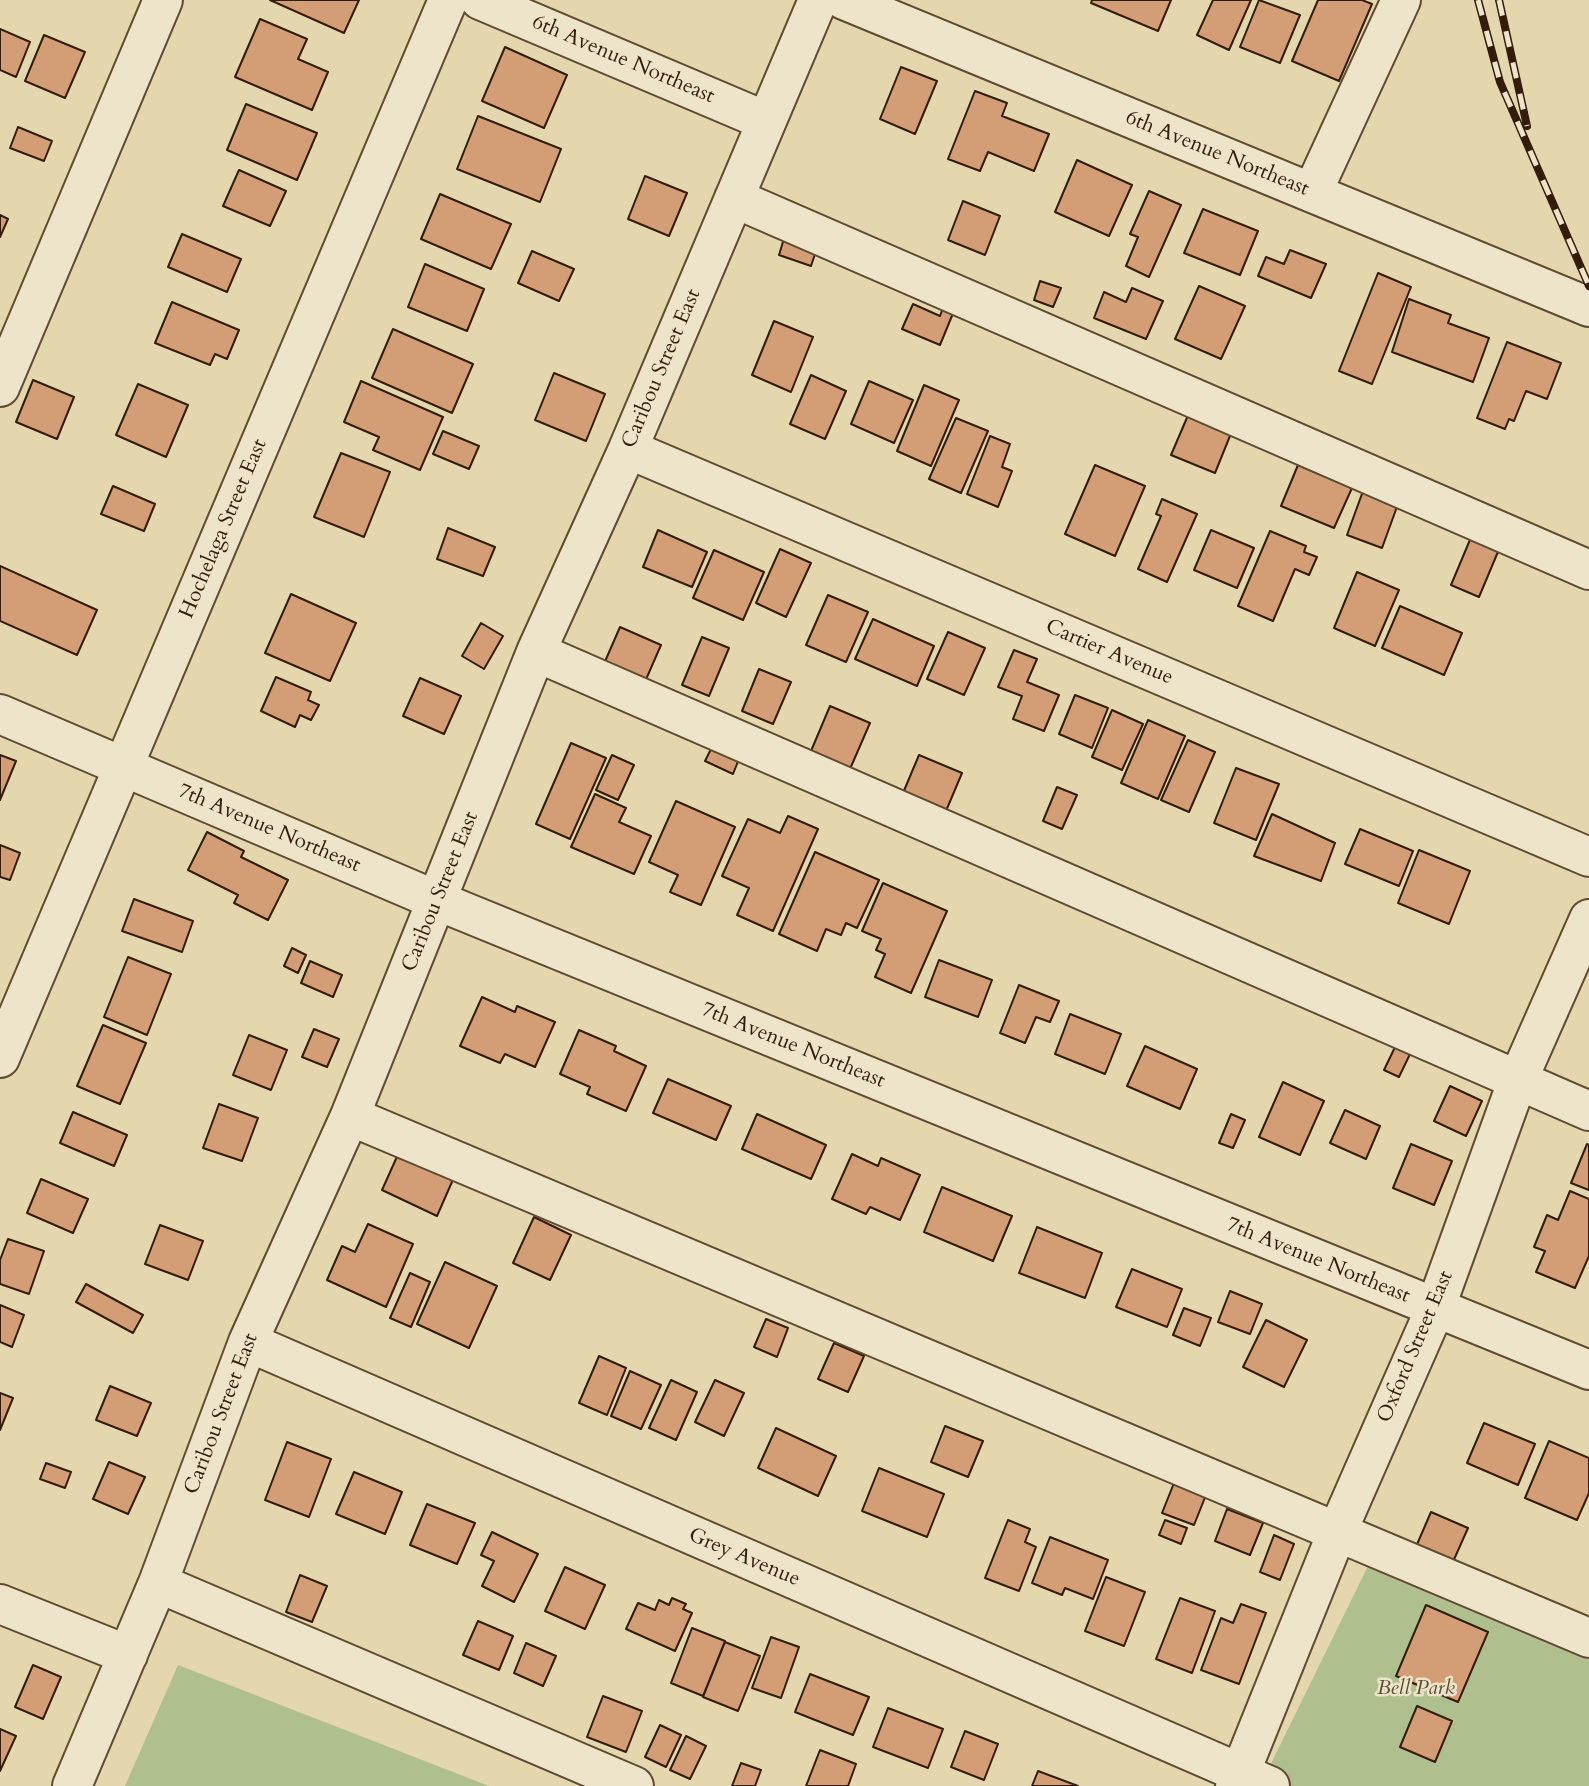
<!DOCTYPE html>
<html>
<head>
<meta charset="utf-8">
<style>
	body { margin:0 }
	canvas { display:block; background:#e4d6ad }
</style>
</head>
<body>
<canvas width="1589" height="1786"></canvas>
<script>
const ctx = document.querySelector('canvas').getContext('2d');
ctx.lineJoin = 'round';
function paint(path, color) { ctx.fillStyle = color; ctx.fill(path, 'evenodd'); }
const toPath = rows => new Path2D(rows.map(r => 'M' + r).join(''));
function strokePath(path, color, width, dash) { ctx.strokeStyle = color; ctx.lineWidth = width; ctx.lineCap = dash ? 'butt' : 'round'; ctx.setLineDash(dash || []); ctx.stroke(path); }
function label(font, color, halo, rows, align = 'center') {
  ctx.font = font + ' Cardo,serif'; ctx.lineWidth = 5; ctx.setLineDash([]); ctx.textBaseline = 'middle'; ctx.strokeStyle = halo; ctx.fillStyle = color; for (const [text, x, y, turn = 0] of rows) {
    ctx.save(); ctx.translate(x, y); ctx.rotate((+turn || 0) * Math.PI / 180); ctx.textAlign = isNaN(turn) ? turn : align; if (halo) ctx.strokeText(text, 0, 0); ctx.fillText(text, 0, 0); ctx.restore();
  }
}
const green = toPath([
	[1370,1562,1589,1660,1589,1786,1260,1786],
	[178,1665,489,1786,125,1786]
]);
const building = toPath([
	[270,0,359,0,344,33,270,0],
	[1092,0,1171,0,1158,31,1091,3,1092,0],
	[1213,0,1251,0,1229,50,1197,35,1213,0],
	[1259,0,1300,15,1280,63,1240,47,1259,0],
	[1318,0,1362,0,1372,4,1339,81,1292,61,1318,0],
	[260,19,307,39,298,59,328,72,312,110,235,77,260,19],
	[0,29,30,42,16,77,0,70,0,29],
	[44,35,85,52,65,98,25,81,44,35],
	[505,47,567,75,544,128,482,101,505,47],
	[901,67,937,81,915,134,880,119,901,67],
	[975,91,1007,103,1002,116,1049,134,1034,171,988,152,980,171,948,159,975,91],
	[246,104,317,133,297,180,227,150,246,104],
	[478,116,561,149,540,202,457,169,478,116],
	[18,127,52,141,44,161,10,148,18,127],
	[1077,160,1132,185,1109,236,1055,212,1077,160],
	[239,170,286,191,270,226,223,206,239,170],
	[645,176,687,193,669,236,628,219,645,176],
	[1149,191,1181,205,1149,277,1126,266,1138,237,1130,234,1149,191],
	[440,194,511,224,491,269,421,239,440,194],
	[963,201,1000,216,985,255,948,240,963,201],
	[1203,209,1258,231,1240,275,1184,253,1203,209],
	[0,215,8,219,0,237,0,215],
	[182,234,241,259,227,292,168,267,182,234],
	[785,235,818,245,811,266,779,255,785,235],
	[1290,250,1326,264,1311,298,1258,276,1266,257,1284,264,1290,250],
	[532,251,574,269,559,301,518,283,532,251],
	[425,264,484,289,467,331,408,307,425,264],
	[1378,273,1411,287,1372,384,1339,371,1378,273],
	[1040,281,1061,288,1053,307,1034,300,1040,281],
	[1199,286,1245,306,1221,359,1175,339,1199,286],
	[1132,288,1163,301,1146,339,1094,318,1104,292,1126,302,1132,288],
	[1409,299,1451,315,1448,323,1489,338,1473,382,1392,352,1409,299],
	[172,302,239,330,227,359,215,354,210,365,155,343,172,302],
	[945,302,956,306,940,345,902,329,913,304,940,316,945,302],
	[774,321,813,337,791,392,752,375,774,321],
	[393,329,473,364,452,413,372,378,393,329],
	[1507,342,1561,363,1547,399,1526,391,1514,421,1509,419,1505,429,1477,418,1507,342],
	[554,373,605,394,586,441,535,420,554,373],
	[811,375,846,391,825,439,790,424,811,375],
	[33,380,74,397,57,439,16,422,33,380],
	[361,381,443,417,420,470,373,450,379,437,344,422,361,381],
	[869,381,913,400,894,443,851,424,869,381],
	[138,384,188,405,166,457,116,435,138,384],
	[924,385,959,400,931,466,897,451,924,385],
	[1189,413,1232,431,1215,473,1171,455,1189,413],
	[956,418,988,431,961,493,929,479,956,418],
	[443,431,479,446,469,469,433,454,443,431],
	[990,436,1010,444,1002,467,1012,471,998,507,967,494,990,436],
	[341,453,390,472,364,537,314,517,341,453],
	[1095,465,1145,486,1115,556,1065,534,1095,465],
	[1298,465,1352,488,1334,528,1281,506,1298,465],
	[113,486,155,504,144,531,101,514,113,486],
	[1363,491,1398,504,1382,548,1347,535,1363,491],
	[1162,499,1197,514,1167,582,1138,569,1161,516,1156,514,1162,499],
	[448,528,495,547,483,576,437,559,448,528],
	[658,530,707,552,692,587,643,567,658,530],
	[1211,530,1254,548,1237,588,1194,570,1211,530],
	[1270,531,1306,546,1304,552,1317,557,1309,575,1295,569,1273,621,1238,606,1270,531],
	[1472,535,1500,547,1479,597,1451,585,1472,535],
	[780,549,811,563,786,617,756,603,780,549],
	[714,550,764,572,743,620,693,598,714,550],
	[0,566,97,610,77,655,0,621,0,566],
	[1357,572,1399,590,1375,646,1334,628,1357,572],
	[291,594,356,623,330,681,265,653,291,594],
	[828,595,868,612,846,662,806,645,828,595],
	[1400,606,1462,633,1444,675,1382,648,1400,606],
	[873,619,934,646,917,686,855,659,873,619],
	[481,623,503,636,484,669,462,656,481,623],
	[620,627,661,645,644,684,603,666,620,627],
	[948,632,985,648,964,695,927,679,948,632],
	[702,637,729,648,709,696,682,685,702,637],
	[1014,650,1037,659,1027,682,1059,695,1044,731,1013,719,1022,696,998,687,1014,650],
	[759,669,791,682,773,724,742,711,759,669],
	[276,677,311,692,308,700,319,705,311,720,300,715,295,727,261,711,276,677],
	[420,678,461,696,444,734,403,716,420,678],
	[1075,695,1108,708,1092,748,1059,734,1075,695],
	[830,706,870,723,850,769,811,751,830,706],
	[1112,710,1143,724,1122,770,1092,757,1112,710],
	[1148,720,1185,736,1158,799,1121,783,1148,720],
	[1188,740,1215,752,1189,812,1161,800,1188,740],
	[571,743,606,758,570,839,536,824,571,743],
	[712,747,739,759,733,774,705,761,712,747],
	[0,755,16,761,0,800,0,755],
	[612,755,634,765,618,800,596,790,612,755],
	[919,755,962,773,946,811,903,793,919,755],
	[1236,768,1279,784,1256,840,1214,823,1236,768],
	[1057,787,1077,795,1062,829,1043,821,1057,787],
	[595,794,626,808,619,822,651,836,634,874,571,847,595,794],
	[676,801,735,827,701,905,670,892,678,875,649,862,676,801],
	[1272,814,1335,843,1321,881,1254,856,1272,814],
	[788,816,818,829,773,931,737,915,749,888,722,876,748,819,780,833,788,816],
	[1360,829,1413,851,1399,886,1345,864,1360,829],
	[207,832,244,851,241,857,288,880,268,920,234,903,238,895,188,870,207,832],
	[0,845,20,853,10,880,0,877,0,845],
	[1419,850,1470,871,1449,924,1398,903,1419,850],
	[815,852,879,880,857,928,846,923,841,935,826,929,817,951,779,934,815,852],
	[883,883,947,911,911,993,875,977,885,954,876,950,881,939,862,931,883,883],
	[134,899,193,921,182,952,122,931,134,899],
	[292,948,306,955,298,973,284,966,292,948],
	[128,957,171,974,147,1035,104,1017,128,957],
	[939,960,992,980,978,1017,925,997,939,960],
	[310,961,342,975,333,997,301,983,310,961],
	[1019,985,1059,1001,1050,1022,1036,1017,1025,1043,1000,1033,1019,985],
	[482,997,515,1012,517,1006,555,1022,535,1067,505,1054,500,1063,460,1046,482,997],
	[1070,1014,1121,1034,1105,1074,1055,1054,1070,1014],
	[103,1025,146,1043,120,1104,77,1086,103,1025],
	[314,1029,339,1039,327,1067,302,1057,314,1029],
	[579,1030,616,1046,614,1051,646,1066,626,1111,587,1094,590,1087,560,1074,579,1030],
	[249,1035,287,1050,271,1090,233,1075,249,1035],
	[1396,1045,1411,1052,1399,1077,1384,1070,1396,1045],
	[1145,1046,1197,1069,1180,1109,1127,1086,1145,1046],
	[668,1079,731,1106,716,1140,653,1113,668,1079],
	[1283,1082,1324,1101,1300,1155,1259,1137,1283,1082],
	[1450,1086,1482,1101,1466,1136,1434,1121,1450,1086],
	[219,1104,258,1118,242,1161,203,1148,219,1104],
	[1345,1110,1380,1126,1366,1159,1330,1143,1345,1110],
	[73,1112,127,1135,114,1166,60,1143,73,1112],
	[757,1114,826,1145,811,1179,742,1149,757,1114],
	[1231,1114,1245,1120,1233,1148,1219,1143,1231,1114],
	[1411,1144,1452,1161,1434,1205,1393,1188,1411,1144],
	[1587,1144,1589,1145,1589,1190,1571,1183,1587,1144],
	[400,1150,455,1175,437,1216,382,1190,400,1150],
	[852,1154,878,1166,881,1158,920,1175,900,1220,870,1207,866,1214,832,1199,852,1154],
	[41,1179,88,1199,73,1233,27,1213,41,1179],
	[942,1187,1012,1216,993,1261,924,1232,942,1187],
	[1570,1191,1589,1199,1589,1256,1575,1288,1536,1272,1545,1251,1534,1247,1547,1215,1558,1220,1570,1191],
	[534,1217,571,1235,550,1280,513,1263,534,1217],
	[368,1224,413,1244,386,1307,327,1280,342,1246,355,1252,368,1224],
	[160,1225,203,1241,188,1280,145,1264,160,1225],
	[1037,1227,1102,1253,1085,1298,1019,1273,1037,1227],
	[8,1239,44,1251,29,1294,0,1284,0,1260,8,1239],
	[445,1262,497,1286,469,1348,417,1324,445,1262],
	[1132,1269,1182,1289,1167,1327,1116,1307,1132,1269],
	[410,1273,430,1282,411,1327,390,1318,410,1273],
	[86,1284,143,1315,133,1333,76,1302,86,1284],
	[1230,1291,1262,1304,1250,1334,1218,1322,1230,1291],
	[0,1305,24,1315,12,1347,0,1342,0,1305],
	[1184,1308,1211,1318,1200,1346,1173,1335,1184,1308],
	[766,1319,788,1328,777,1357,754,1347,766,1319],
	[1266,1320,1307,1340,1284,1387,1243,1367,1266,1320],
	[834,1343,864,1356,848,1392,818,1379,834,1343],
	[599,1356,626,1368,607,1415,579,1403,599,1356],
	[630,1371,661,1385,641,1429,611,1416,630,1371],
	[671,1380,697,1392,676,1440,649,1428,671,1380],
	[715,1380,744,1393,724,1436,695,1422,715,1380],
	[110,1386,151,1403,137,1436,96,1420,110,1386],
	[0,1393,13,1398,0,1430,0,1393],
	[1484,1423,1535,1444,1518,1485,1467,1463,1484,1423],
	[945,1426,983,1441,968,1477,931,1462,945,1426],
	[776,1428,836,1456,818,1496,758,1468,776,1428],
	[1549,1441,1589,1458,1589,1493,1577,1520,1525,1498,1549,1441],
	[287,1442,331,1459,309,1517,265,1500,287,1442],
	[109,1462,145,1477,128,1514,93,1499,109,1462],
	[46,1463,71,1472,65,1488,40,1479,46,1463],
	[879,1468,944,1494,927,1537,862,1511,879,1468],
	[354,1472,402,1492,385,1534,336,1514,354,1472],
	[1174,1483,1206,1495,1194,1525,1162,1513,1174,1483],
	[427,1504,475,1523,457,1564,410,1545,427,1504],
	[1227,1509,1263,1523,1250,1555,1215,1541,1227,1509],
	[1431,1512,1468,1528,1452,1564,1415,1549,1431,1512],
	[1008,1520,1030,1529,1025,1542,1036,1547,1019,1591,985,1578,1008,1520],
	[1165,1520,1187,1528,1181,1544,1159,1535,1165,1520],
	[492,1532,538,1554,514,1602,482,1586,494,1561,481,1555,492,1532],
	[1274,1535,1294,1544,1280,1580,1260,1572,1274,1535],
	[1050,1537,1108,1560,1093,1599,1065,1588,1062,1595,1032,1583,1050,1537],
	[565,1567,605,1585,585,1629,545,1611,565,1567],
	[300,1575,327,1586,312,1622,286,1612,300,1575],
	[1106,1577,1145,1592,1124,1646,1085,1631,1106,1577],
	[672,1598,686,1604,683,1609,692,1613,675,1651,626,1629,638,1603,655,1610,659,1600,669,1605,672,1598],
	[1180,1598,1215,1611,1192,1673,1156,1659,1180,1598],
	[1241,1604,1266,1613,1239,1684,1201,1670,1221,1618,1233,1623,1241,1604],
	[1426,1605,1488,1632,1458,1702,1396,1676,1426,1605],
	[478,1621,513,1636,499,1670,463,1655,478,1621],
	[692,1628,725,1641,703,1696,671,1683,692,1628],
	[771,1637,799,1647,781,1698,752,1688,771,1637],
	[725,1642,760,1656,738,1711,703,1697,725,1642],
	[526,1643,556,1656,543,1686,514,1673,526,1643],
	[33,1665,61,1677,43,1719,15,1707,33,1665],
	[810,1674,869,1697,853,1735,795,1712,810,1674],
	[603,1696,642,1711,626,1752,587,1737,603,1696],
	[1417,1706,1452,1721,1435,1762,1400,1747,1417,1706],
	[888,1708,943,1729,928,1768,873,1747,888,1708],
	[660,1725,681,1735,666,1767,645,1757,660,1725],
	[0,1729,16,1736,0,1771,0,1729],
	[965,1731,998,1744,984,1780,951,1767,965,1731],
	[686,1736,706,1746,690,1779,670,1770,686,1736],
	[820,1750,856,1764,848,1786,806,1786,820,1750],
	[741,1763,761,1770,755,1786,732,1786,741,1763],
	[1038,1771,1078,1786,1032,1786,1038,1771]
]);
const minor = toPath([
	[480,0,766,121],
	[844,0,1589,307],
	[1312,193,1401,0],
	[734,198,1589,570],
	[0,387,163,0],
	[628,449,1589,857],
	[536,652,1589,1111],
	[0,714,438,901,1589,1370],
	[0,1058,448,0],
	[350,1116,1589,1638],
	[248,1342,1270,1786],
	[158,1583,634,1786],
	[0,1604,128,1655],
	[72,1786,158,1583,248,1342,350,1116,536,652,628,449,818,0],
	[1235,1786,1338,1530,1435,1309,1517,1082,1589,919]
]);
const rail = toPath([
	[1478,0,1500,82,1589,286],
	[1499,0,1527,126]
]);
const streetNames = [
	["6th Avenue Northeast",623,60,23],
	["6th Avenue Northeast",1217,154,22],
	["Caribou Street East",662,369,-67],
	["Hochelaga Street East",224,529,-67],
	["Cartier Avenue",1109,653,23],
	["7th Avenue Northeast",269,829,23],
	["Caribou Street East",441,892,-68],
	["7th Avenue Northeast",793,1046,22],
	["7th Avenue Northeast",1318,1261,22],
	["Oxford Street East",1416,1347,-67],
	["Caribou Street East",222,1414,-69],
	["Grey Avenue",744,1558,23]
];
const parkNames = [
	["Bell Park",1416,1689]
];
paint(green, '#afbf8e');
paint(building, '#d39e75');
strokePath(building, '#331c09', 2);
strokePath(minor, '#5f4a32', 42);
strokePath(minor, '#ede4ca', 38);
strokePath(rail, '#331c09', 8);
strokePath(rail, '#ede4ca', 5, [16]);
label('21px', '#331c09', '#ede4ca', streetNames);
label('italic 21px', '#584d31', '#ede4ca', parkNames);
</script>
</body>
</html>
